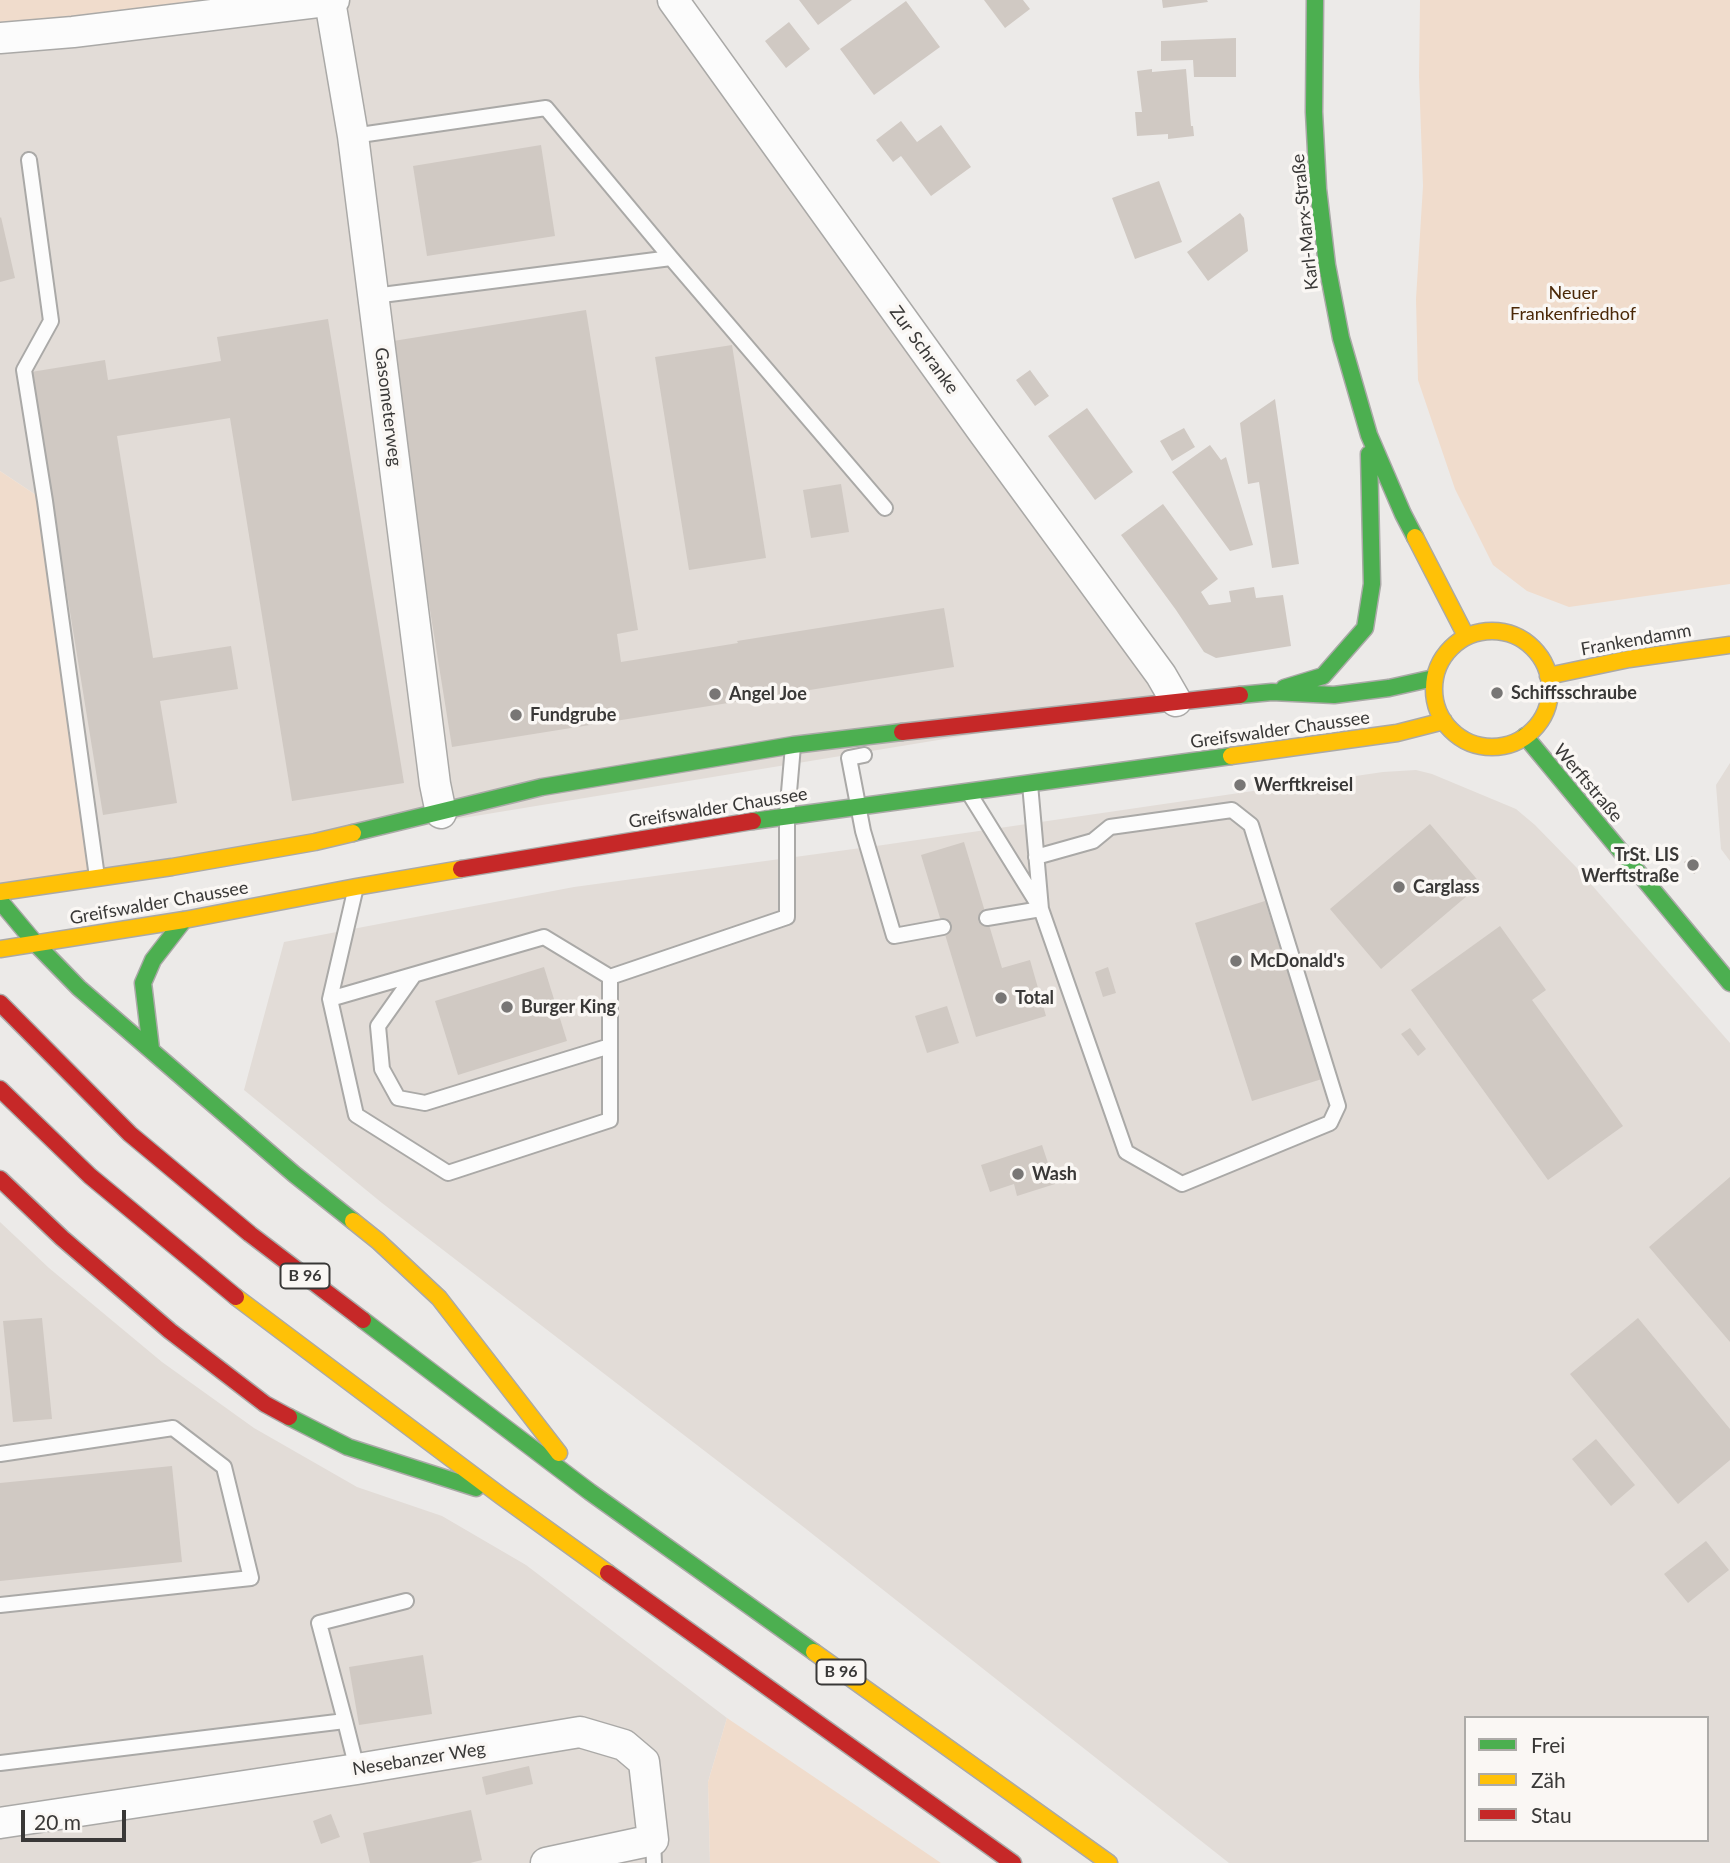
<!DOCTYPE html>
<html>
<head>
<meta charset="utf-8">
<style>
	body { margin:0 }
	#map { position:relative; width:1730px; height:1863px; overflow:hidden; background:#eceae8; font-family:Lato,sans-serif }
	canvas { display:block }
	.legend { position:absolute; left:1464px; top:1716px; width:245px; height:126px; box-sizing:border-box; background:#faf7f4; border:2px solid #adaba8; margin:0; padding:9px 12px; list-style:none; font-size:21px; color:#393837 }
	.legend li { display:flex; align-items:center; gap:14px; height:35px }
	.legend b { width:35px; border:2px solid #adaba8 }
	.scale { position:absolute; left:21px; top:1810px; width:105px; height:32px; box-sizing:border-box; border:4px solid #393837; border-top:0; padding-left:9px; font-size:21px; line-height:24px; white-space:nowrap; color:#393837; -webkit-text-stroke:5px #faf7f4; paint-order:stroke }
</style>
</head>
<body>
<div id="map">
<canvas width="1730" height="1863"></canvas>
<ul class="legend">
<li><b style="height:9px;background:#4caf50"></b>Frei</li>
<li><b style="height:9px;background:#ffc107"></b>Zäh</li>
<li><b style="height:9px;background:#c62828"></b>Stau</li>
</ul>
<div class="scale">20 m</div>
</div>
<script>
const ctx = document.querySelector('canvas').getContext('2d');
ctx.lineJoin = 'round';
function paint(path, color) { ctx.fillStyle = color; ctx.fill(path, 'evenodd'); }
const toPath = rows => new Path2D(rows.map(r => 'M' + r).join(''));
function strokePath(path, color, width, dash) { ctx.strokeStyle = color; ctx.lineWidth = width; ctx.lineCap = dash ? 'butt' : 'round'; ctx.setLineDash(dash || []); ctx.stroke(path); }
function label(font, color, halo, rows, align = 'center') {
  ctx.font = font + ' Lato,sans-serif'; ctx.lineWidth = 7; ctx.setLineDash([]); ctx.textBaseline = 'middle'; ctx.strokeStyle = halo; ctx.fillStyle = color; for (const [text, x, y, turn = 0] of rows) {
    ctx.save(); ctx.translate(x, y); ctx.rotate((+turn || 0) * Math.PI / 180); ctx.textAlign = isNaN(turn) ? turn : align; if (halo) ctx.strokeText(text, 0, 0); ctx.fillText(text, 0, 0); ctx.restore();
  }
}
const built = toPath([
	[334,0,673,0,1176,701,97,878,45,501,0,471,0,38],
	[1730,763,1730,861,1721,849,1716,785],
	[1416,770,1432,774,1516,809,1535,825,1576,867,1730,1043,1730,1863,1229,1863,801,1525,382,1203,244,1090,284,942,574,887,883,845,1383,772],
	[1466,1718,1707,1718,1707,1840,1466,1840],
	[0,1222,49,1268,162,1362,254,1428,357,1487,442,1516,526,1565,727,1718,708,1782,710,1863,0,1863]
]);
const green = toPath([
	[0,0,334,0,0,38],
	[1420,0,1730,0,1730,584,1569,607,1527,591,1493,565,1455,489,1418,380,1416,299,1423,186,1419,76],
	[0,471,45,501,97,878,0,892],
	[727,1718,941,1863,710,1863,708,1782]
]);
const building = toPath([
	[799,0,852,0,818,25],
	[984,0,1023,0,1030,9,1005,28],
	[1162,0,1207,0,1208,2,1163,8],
	[906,1,940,47,874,95,840,49],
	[789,22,810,49,786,68,765,41],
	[1236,38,1236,77,1194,77,1193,60,1161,61,1161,41],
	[1152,69,1152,72,1186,69,1191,126,1193,126,1194,136,1168,139,1168,134,1137,136,1135,112,1142,112,1137,71],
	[901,121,917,142,941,125,971,167,931,196,901,156,893,162,876,140],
	[541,145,555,236,427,256,413,166],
	[1159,181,1182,242,1135,259,1112,198],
	[1240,213,1244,218,1248,251,1208,281,1187,252],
	[1,217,15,278,0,282,0,218],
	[586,310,638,630,617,634,621,662,738,643,737,641,944,608,954,667,452,747,387,342],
	[328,319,404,783,292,801,230,418,117,436,153,658,231,646,238,689,160,701,177,803,103,815,31,372,105,360,108,380,221,361,217,337],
	[732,345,766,558,689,570,655,357],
	[1030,370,1049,396,1035,406,1016,380],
	[1275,399,1299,564,1272,568,1259,482,1248,484,1240,423],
	[1087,408,1133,472,1095,500,1048,436],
	[1184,428,1195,447,1172,461,1160,441],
	[1210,445,1221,460,1226,457,1253,545,1230,551,1172,472],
	[841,484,849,532,811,538,803,490],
	[1163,504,1218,579,1201,592,1209,605,1231,602,1229,591,1254,587,1256,598,1283,595,1291,646,1216,658,1204,652,1176,610,1121,535],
	[1430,824,1481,884,1381,969,1330,909],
	[964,842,1002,968,1030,960,1046,1016,976,1037,921,855],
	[1692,856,1701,868,1694,874,1684,862],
	[1265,901,1322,1079,1252,1101,1195,923],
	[1500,926,1546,990,1532,1000,1623,1126,1548,1180,1411,990],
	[544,967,567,1041,458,1075,435,1001],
	[1108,967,1116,993,1103,997,1095,972],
	[947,1006,959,1043,927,1053,915,1016],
	[1410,1028,1426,1049,1418,1056,1401,1034],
	[1042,1145,1055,1184,1017,1196,1014,1184,990,1192,981,1165],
	[1730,1177,1730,1342,1649,1247],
	[42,1318,52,1419,13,1422,3,1321],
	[1638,1318,1730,1429,1730,1460,1678,1504,1570,1374],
	[1596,1439,1635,1485,1611,1506,1572,1459],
	[172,1466,182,1562,0,1581,0,1483],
	[1706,1541,1729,1570,1688,1603,1664,1574],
	[423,1655,432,1714,359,1725,349,1667],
	[529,1766,533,1784,486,1795,482,1777],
	[471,1810,482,1860,470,1863,370,1863,363,1833],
	[331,1814,340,1837,321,1844,313,1821]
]);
const lane = toPath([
	[353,136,546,108,671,258,885,508],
	[29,160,51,321,24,370,45,501,97,877],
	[374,296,671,258],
	[864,755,849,758,863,831,894,936,943,927],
	[969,793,1041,909,1126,1152,1182,1184,1330,1123,1338,1106,1251,825,1232,810,1110,827,1093,841,1036,857],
	[355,891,330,999,356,1115,448,1173,610,1120,610,977,787,917,787,815,793,746],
	[987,918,1041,909,1030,784],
	[414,975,378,1026,382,1069,398,1098,425,1103,610,1046],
	[330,999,544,937,610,977],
	[0,1454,173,1428,224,1467,251,1578,0,1605],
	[345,1721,319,1623,406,1601],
	[0,1763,345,1721,357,1769],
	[653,1840,654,1863]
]);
const street = toPath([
	[673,0,984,433,1161,675,1176,701],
	[330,1,353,136,435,784,441,813],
	[0,38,73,32,334,0],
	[0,1823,357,1769,580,1732,624,1745,644,1762,653,1840,546,1863]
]);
const fast = toPath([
	[1315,0,1314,112,1318,189,1327,265,1341,338,1369,435,1403,514,1415,537],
	[1284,688,1323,676,1365,628,1372,584,1369,454],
	[1240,695,1272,692,1334,695,1389,688,1434,678],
	[1525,736,1730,983],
	[753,821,1231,756],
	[353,833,542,787,793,745,902,732],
	[0,901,36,944,79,988,294,1174,353,1221],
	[151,1049,143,983,153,960,184,920],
	[363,1320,590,1492,814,1652],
	[289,1417,348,1447,476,1488]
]);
const slow = toPath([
	[1415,537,1466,636],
	'1434 689a58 58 0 1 1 116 0a58 58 0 1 1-116 0Z',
	[1548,676,1629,659,1730,645],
	[1231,756,1397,733,1444,721],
	[0,892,172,867,315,842,353,833],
	[0,949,184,920,356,887,461,869],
	[353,1221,378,1241,439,1298,559,1453],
	[236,1297,501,1496,608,1573],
	[814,1652,1109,1863]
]);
const jam = toPath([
	[902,732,1240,695],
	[461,869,753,821],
	[0,1003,130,1134,250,1234,363,1320],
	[0,1089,90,1176,236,1297],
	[0,1179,62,1238,170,1331,265,1404,289,1417],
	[608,1573,1013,1863]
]);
const markers = [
	[1497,693,7,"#787675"],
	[715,694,7,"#787675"],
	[516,715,7,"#787675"],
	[1240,785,7,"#787675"],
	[1693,865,7,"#787675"],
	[1399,887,7,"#787675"],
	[1236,961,7,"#787675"],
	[1001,998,7,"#787675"],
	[507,1007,7,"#787675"],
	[1018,1174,7,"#787675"]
];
const shields = [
	[305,1276,49],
	[841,1672,49]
];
const shieldNames = [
	["B 96",305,1276],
	["B 96",841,1672]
];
const streetNames = [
	["Karl-Marx-Straße",1305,222,-96],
	["Zur Schranke",924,350,54],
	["Gasometerweg",388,407,83],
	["Frankendamm",1636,640,-10],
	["Greifswalder Chaussee",1280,730,-8],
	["Werftstraße",1588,783,50],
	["Greifswalder Chaussee",718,808,-9],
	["Greifswalder Chaussee",159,903,-10],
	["Nesebanzer Weg",419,1759,-9]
];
const parkNames = [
	["Neuer",1573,293],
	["Frankenfriedhof",1573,314]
];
const poiNames = [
	["Schiffsschraube",1511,693],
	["Angel Joe",729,694],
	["Fundgrube",530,715],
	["Werftkreisel",1254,785],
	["TrSt. LIS",1679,855,"right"],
	["Werftstraße",1679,876,"right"],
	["Carglass",1413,887],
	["McDonald's",1250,961],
	["Total",1015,998],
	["Burger King",521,1007],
	["Wash",1032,1174]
];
paint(built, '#e2dcd7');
paint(green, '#f0dccc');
paint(building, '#d0c9c3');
strokePath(lane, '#aaa9a7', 18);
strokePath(street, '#aaa9a7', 33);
strokePath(fast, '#aaa9a7', 19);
strokePath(slow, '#aaa9a7', 19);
strokePath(jam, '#aaa9a7', 19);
strokePath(lane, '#fcfcfc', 14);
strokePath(street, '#fcfcfc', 30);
strokePath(fast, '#4caf50', 16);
strokePath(slow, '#ffc107', 16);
strokePath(jam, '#c62828', 16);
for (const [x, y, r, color] of markers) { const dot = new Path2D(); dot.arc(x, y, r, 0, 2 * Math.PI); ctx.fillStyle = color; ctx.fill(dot); strokePath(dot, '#faf7f4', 2.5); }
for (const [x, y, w] of shields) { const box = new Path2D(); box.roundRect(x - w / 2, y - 12.5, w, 25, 5); ctx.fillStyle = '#faf7f4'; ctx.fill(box); strokePath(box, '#393837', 2); }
label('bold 16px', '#393837', null, shieldNames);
label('18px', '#393837', '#faf7f4', streetNames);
label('18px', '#4b2807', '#faf7f4', parkNames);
label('bold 18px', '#393837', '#faf7f4', poiNames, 'left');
</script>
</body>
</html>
